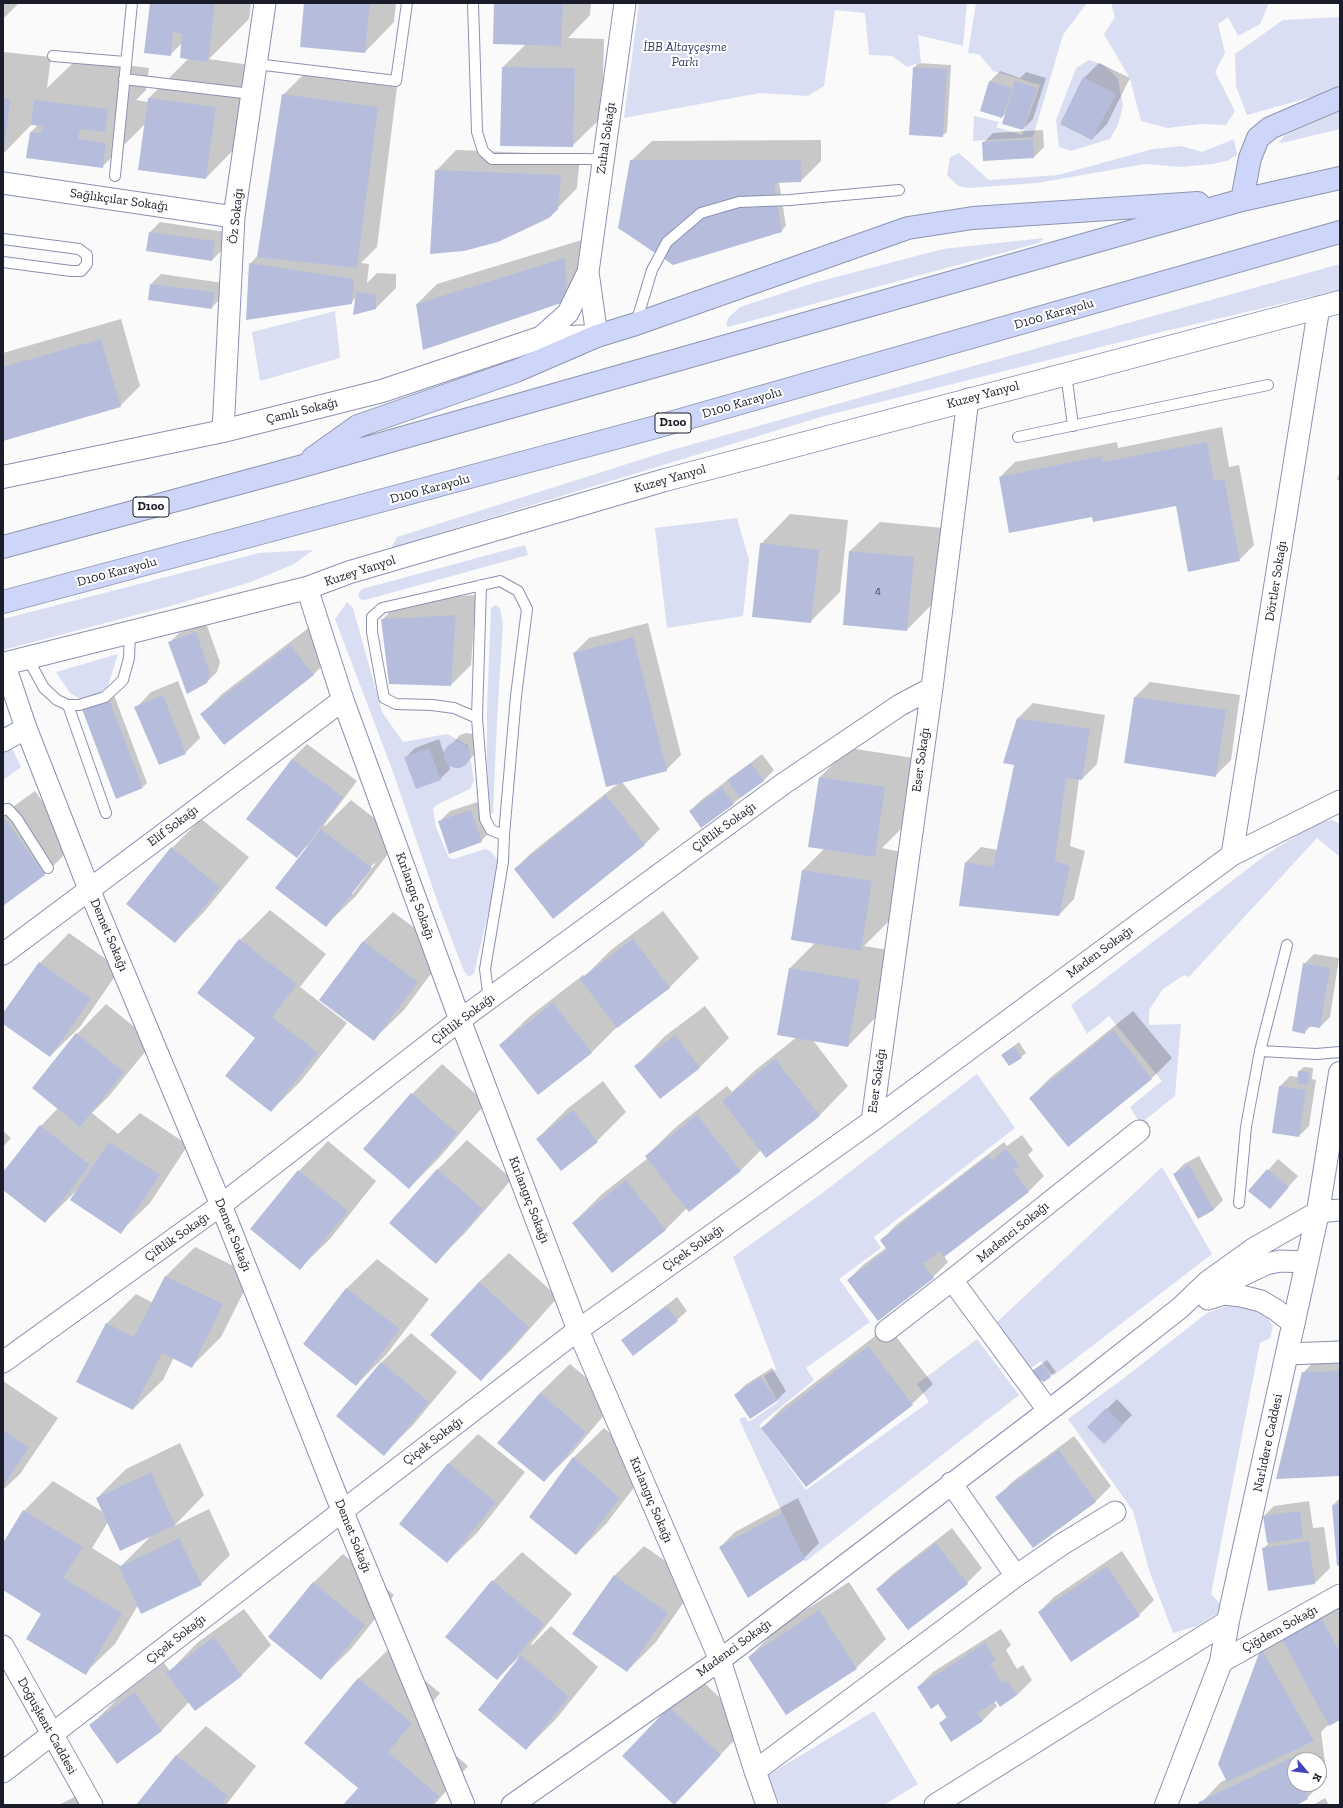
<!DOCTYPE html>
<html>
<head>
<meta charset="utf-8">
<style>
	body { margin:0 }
	#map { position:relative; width:1343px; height:1808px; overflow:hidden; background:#fafafa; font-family:"Zilla Slab",serif }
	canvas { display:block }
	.frame { position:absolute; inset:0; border:4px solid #1a1d29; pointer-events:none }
	.north { position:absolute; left:1287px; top:1752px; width:40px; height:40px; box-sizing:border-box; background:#fff; border:1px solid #a3a5a9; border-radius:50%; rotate:118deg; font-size:11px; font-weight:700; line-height:16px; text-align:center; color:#1a1d29 }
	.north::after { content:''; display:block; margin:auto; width:14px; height:18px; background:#4144b9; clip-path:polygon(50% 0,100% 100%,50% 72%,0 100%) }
</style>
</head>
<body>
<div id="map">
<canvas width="1343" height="1808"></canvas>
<div class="frame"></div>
<div class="north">K</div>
</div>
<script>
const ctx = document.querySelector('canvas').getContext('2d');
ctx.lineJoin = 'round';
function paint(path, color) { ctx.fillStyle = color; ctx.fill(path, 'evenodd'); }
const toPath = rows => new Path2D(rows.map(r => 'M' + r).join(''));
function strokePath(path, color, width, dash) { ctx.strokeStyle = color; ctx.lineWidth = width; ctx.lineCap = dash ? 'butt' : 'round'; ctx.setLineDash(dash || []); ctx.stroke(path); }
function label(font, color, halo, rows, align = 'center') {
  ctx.font = font + ' "Zilla Slab",serif'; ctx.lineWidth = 4; ctx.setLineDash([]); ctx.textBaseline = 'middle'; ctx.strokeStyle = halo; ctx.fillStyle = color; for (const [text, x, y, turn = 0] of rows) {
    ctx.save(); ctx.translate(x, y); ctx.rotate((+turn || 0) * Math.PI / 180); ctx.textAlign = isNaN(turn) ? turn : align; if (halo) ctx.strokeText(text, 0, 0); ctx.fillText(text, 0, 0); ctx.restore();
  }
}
const green = toPath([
	[639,3,967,3,963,46,918,35,921,62,907,67,892,56,869,55,865,13,835,10,824,86,808,96,760,93,624,118],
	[976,3,1087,3,1063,35,1033,137,973,141,974,116,999,122,996,127,1022,135,1040,85,993,71,979,54,968,53],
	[1111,3,1269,3,1260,24,1238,36,1228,17,1218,24,1225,53,1215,72,1235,111,1226,125,1201,124,1167,128,1141,121,1130,79,1104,34,1115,17],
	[1340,17,1340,89,1247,115,1236,86,1235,54,1283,20],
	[1089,60,1104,65,1118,79,1123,106,1118,125,1110,139,1071,151,1059,147,1056,120,1076,68],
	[1340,108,1340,129,1282,143,1279,142,1284,136],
	[1234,139,1237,155,1227,161,1212,164,1181,167,1145,164,1037,183,968,188,958,186,947,175,950,157,959,153,989,180,1058,175,1153,149,1181,146,1202,152],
	[1044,238,1039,243,728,327,726,324,729,317,740,307,817,282,943,249],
	[1340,264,1340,290,1157,333,824,416,391,548,397,537,668,451],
	[335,311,340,358,260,381,252,332],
	[737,518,749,560,743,616,667,628,655,528],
	[525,545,528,555,365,600,360,599,358,594,362,589],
	[313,550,294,564,251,582,174,605,3,650,3,619,259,553],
	[347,602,353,608,382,712,403,742,447,734,468,745,474,781,470,789,438,804,433,809,436,827,449,858,454,859,485,849,490,851,499,861,497,876,474,973,469,977,464,971,440,909,393,772,335,619],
	[496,605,500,608,503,624,497,720,493,813,490,813,487,765,487,709,491,608],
	[118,654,108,686,97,696,87,700,78,698,70,693,56,672],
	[3,729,21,767,3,780],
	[1332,820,1340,824,1340,857,1317,838,1189,977,1184,975,1163,989,1149,1010,1149,1025,1181,1024,1175,1096,1140,1124,1130,1107,1162,1081,1109,1016,1087,1034,1071,1005,1267,854,1319,822],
	[977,1074,1015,1128,874,1237,881,1248,839,1279,870,1322,806,1368,814,1380,759,1425,806,1490,929,1402,917,1384,977,1339,1019,1395,805,1562,739,1419,745,1417,749,1422,778,1402,764,1376,776,1369,733,1257,821,1194],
	[1162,1167,1212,1254,1053,1376,1041,1361,1031,1368,995,1324],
	[1227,1306,1242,1306,1264,1313,1273,1326,1270,1338,1260,1343,1211,1594,1222,1606,1216,1614,1197,1626,1173,1633,1150,1573,1133,1511,1068,1419,1124,1378,1207,1313],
	[874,1711,918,1784,884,1805,781,1805,765,1777]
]);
const shadow = toPath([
	[3,3,19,3,3,19],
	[151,3,251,3,249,19,209,59,257,66,247,136,206,178,145,124,102,167,31,132,38,125,32,124,3,154,3,52,51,57,47,88,77,59,149,68,146,90,136,100,148,102,149,98,189,58,182,43,170,55],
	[305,3,396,3,394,22,365,52],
	[495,3,591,3,590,15,568,38,604,39,602,117,572,146,501,145,503,67,526,44],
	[918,63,951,65,947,132,942,136,914,68],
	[1099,63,1130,78,1107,124,1092,139,1084,78],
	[1000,71,1020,78,1026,72,1046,78,1033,119,1023,129,1006,113,1002,117,981,111,990,81],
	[303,75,397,87,377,247,361,263,369,264,367,283,377,273,396,274,396,288,376,308,356,297,351,303,250,264,258,255,283,95],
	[1043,130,1044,147,1034,157,984,160,983,143,993,133],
	[821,140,821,161,801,181,779,182,786,226,781,231,631,161,652,141],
	[456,150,580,155,577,188,549,217,436,171],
	[160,222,225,232,222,250,212,260,150,232],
	[585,239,586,280,566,301,417,304,437,284],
	[161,274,223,283,221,298,211,308,151,284],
	[121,319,140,386,120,406,3,440,3,353],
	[1222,427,1229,467,1239,465,1254,545,1239,560,1176,505,1093,516,1000,477,1015,462,1117,442,1118,448],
	[1340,470,1340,481,1337,480],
	[790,514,848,520,840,592,810,622,761,544],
	[880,522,943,528,936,600,907,630,850,551],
	[476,595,471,665,451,685,382,620,402,599],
	[206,623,220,662,217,672,206,683,169,643,179,633],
	[648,623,681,755,666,770,622,782,660,829,645,844,553,917,515,869,530,854,620,782,574,653,589,638],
	[311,626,333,655,313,675,202,714,222,694],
	[178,681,200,738,185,753,136,708,151,692],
	[1150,682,1240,695,1231,760,1215,776,1125,762,1135,697],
	[114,695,147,783,143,787,83,710],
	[1033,703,1105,715,1097,764,1082,779,1079,779,1070,846,1085,851,1074,899,1059,915,966,862,981,847,998,850,1015,764,1018,718],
	[466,733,473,734,478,739,477,752,462,767,456,768,449,765,450,769,440,779,405,758,415,748,439,739,444,753,460,735],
	[307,744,357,781,324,825,325,826,351,800,400,838,356,896,326,925,308,847,307,846,297,856,247,819,292,759],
	[374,863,375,864,353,894,350,894],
	[849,748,914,758,904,826,882,848,901,852,890,920,864,946,889,950,877,1016,848,1046,812,1039,848,1086,819,1116,761,1150,741,1170,689,1211,687,1208,665,1230,573,1223,602,1194,648,1158,646,1156,676,1127,727,1086,732,1092,753,1072,797,1037,790,968,815,943,803,870,825,848,820,777],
	[762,754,774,770,764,780,702,827,690,811,700,801],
	[35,791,74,845,44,875,3,905,3,814],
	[481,801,491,831,481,841,440,821,450,811],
	[201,819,249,857,204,912,175,942,172,848],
	[270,910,326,954,300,987,347,1023,300,1082,271,1111,256,1038,198,993,240,940],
	[663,911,699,958,669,988,617,1027,591,1053,500,1045,530,1016,583,975,585,976,611,950],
	[393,912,447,952,404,1010,374,1039,363,942],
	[69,933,120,969,80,1027,50,1056,3,1023,3,1015,40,963],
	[1314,954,1339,958,1330,1017,1320,1027,1312,1025,1305,1032,1304,964],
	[106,1004,153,1042,109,1096,92,1113,118,1134,140,1113,188,1145,150,1203,120,1232,78,1189,45,1222,3,1189,3,1174,41,1126,58,1108,77,1034],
	[705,1006,729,1038,700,1067,660,1097,636,1066,665,1036],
	[1133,1011,1172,1058,1152,1078,1068,1145,1030,1098,1050,1078],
	[1019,1042,1026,1053,1021,1057,1003,1055],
	[442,1064,486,1103,439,1158,409,1188,365,1149,412,1094],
	[1304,1067,1313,1068,1312,1079,1316,1080,1309,1126,1299,1136,1273,1132,1280,1086,1290,1076,1298,1077,1299,1071],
	[603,1081,626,1112,597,1141,537,1139,567,1109],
	[3,1131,11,1138,3,1147],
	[1022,1135,1033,1150,1028,1155,1044,1176,1029,1191,944,1256,948,1262,933,1277,848,1280,863,1265,886,1248,881,1241,896,1225,1004,1142,1007,1146],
	[467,1140,512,1179,465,1233,436,1262,391,1223,438,1169],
	[328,1141,376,1181,330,1239,300,1268,299,1171],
	[1199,1156,1223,1200,1213,1210,1174,1174,1184,1164],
	[1278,1159,1298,1176,1270,1208,1250,1191],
	[195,1247,252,1275,221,1337,192,1366,174,1357,163,1380,133,1409,106,1324,136,1294,153,1303,166,1276],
	[509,1253,558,1297,511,1350,481,1380,479,1282],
	[377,1259,429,1299,386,1355,356,1385,304,1344,347,1288],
	[677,1297,687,1311,677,1320,623,1340,633,1331],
	[888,1326,933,1384,912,1404,806,1486,762,1428,782,1408],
	[411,1333,457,1372,413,1425,384,1454,381,1363],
	[1323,1352,1340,1352,1340,1475,1303,1373],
	[1047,1360,1056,1372,1044,1380,1033,1371],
	[570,1364,615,1402,573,1452,544,1481,498,1443,540,1393],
	[772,1368,786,1391,776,1401,735,1395,745,1385],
	[3,1381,58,1418,20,1474,3,1490],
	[1117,1399,1132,1415,1104,1443,1089,1427],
	[604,1428,649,1468,606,1524,576,1554,530,1517,574,1457],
	[478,1434,525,1472,477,1533,447,1562,448,1464],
	[1074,1436,1111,1486,1096,1501,1033,1547,997,1497,1012,1482],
	[180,1443,204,1495,174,1526,209,1509,230,1555,201,1584,138,1605,115,1644,85,1673,42,1613,3,1589,3,1545,24,1511,53,1481,103,1512,97,1498,126,1469],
	[108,1522,151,1536,121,1566,92,1548],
	[798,1498,819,1543,804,1558,720,1547,735,1532],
	[1340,1498,1340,1564,1333,1505],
	[1309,1501,1313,1528,1324,1527,1330,1568,1315,1583,1263,1549,1268,1544,1264,1516,1274,1506],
	[952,1528,982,1568,967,1583,877,1589,893,1574],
	[644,1546,697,1583,656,1642,627,1671,615,1575],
	[1122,1551,1154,1600,1139,1615,1039,1612,1054,1597],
	[522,1552,572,1594,531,1644,532,1645,551,1626,598,1667,556,1719,526,1749,519,1659,518,1658,497,1679,493,1581],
	[343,1554,394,1595,351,1649,321,1678,313,1583],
	[849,1582,886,1639,856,1668,749,1657,779,1627],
	[1340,1591,1340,1719,1329,1724,1321,1732,1327,1778,1307,1798,1295,1805,1199,1805,1221,1782,1227,1779,1262,1648],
	[1295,1760,1319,1760,1319,1784,1295,1784],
	[244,1609,271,1645,242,1675,195,1710,189,1702,162,1730,117,1762,90,1726,120,1696,164,1663,170,1671,197,1643],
	[1001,1629,1011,1645,1006,1650,1017,1669,1023,1665,1032,1680,1017,1695,994,1701,997,1706,982,1721,940,1723,947,1717,938,1703,918,1687,933,1672],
	[388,1650,440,1693,417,1722,468,1766,434,1805,344,1805,359,1788,358,1679],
	[699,1678,749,1725,674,1803,624,1756],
	[206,1726,256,1766,226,1805,137,1805,176,1756],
	[80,1794,86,1805,59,1805],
	[1325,1798,1329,1805,1313,1805]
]);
const building = toPath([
	[150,3,215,3,208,62,180,58,182,34,173,32,171,56,144,53],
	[304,3,370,3,365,53,300,47],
	[494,3,563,3,561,46,493,44],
	[502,67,575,68,573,147,500,146],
	[913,67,947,69,943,137,909,135],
	[1083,77,1116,94,1092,140,1060,124],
	[989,81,1012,88,1002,118,980,111],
	[1015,81,1037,88,1023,130,1002,124],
	[282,94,378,107,357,268,257,257],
	[3,98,10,99,4,150,3,150],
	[148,98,216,107,206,179,138,170],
	[34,100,108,109,105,132,80,129,78,139,106,143,103,168,26,158,30,132,41,133,42,126,31,125],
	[1033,139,1034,158,983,161,982,142],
	[630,160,801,160,801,182,774,183,782,232,673,265,618,228],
	[435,170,561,175,558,209,549,218,498,242,464,251,430,254],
	[149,232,215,241,212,261,146,251],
	[565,258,567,301,423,350,416,304],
	[249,263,354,279,352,304,246,320],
	[150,284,214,292,212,309,148,300],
	[356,292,376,294,376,309,353,315],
	[101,339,121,407,3,441,3,367],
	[1207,442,1214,481,1224,479,1240,561,1188,572,1176,506,1093,522,1092,517,1009,533,999,477,1102,456,1103,462],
	[760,543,819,550,811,623,752,617],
	[849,551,914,557,907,631,843,625],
	[456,615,451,686,389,684,381,619],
	[196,632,210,673,207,683,187,694,168,642],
	[633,637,667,771,606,787,573,653],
	[290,645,314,675,224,745,200,714],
	[163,695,186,754,159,765,134,707],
	[1134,697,1226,710,1216,777,1124,763],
	[109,699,143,788,116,799,82,709],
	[1017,718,1090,729,1082,780,1066,778,1055,861,1070,866,1059,916,959,906,965,862,993,867,1014,765,1003,763],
	'444 755a13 13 0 1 1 26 0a13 13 0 1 1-26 0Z',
	[429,748,441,780,416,789,404,757],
	[292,759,343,797,297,858,246,819],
	[751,763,764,781,740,798,727,780],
	[819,777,885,787,875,857,808,847],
	[722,787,734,804,701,828,689,811],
	[606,795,645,845,553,919,514,869],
	[471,810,482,842,449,854,438,821],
	[5,819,45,875,3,906,3,821],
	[321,829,372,868,326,927,275,888],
	[171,847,220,887,175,943,126,904],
	[802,870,872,881,861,951,791,940],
	[239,939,297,984,272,1017,318,1053,271,1112,225,1076,255,1038,197,993],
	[633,939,670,988,617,1028,580,979],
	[363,941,418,982,374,1041,319,1000],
	[39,962,91,999,50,1057,3,1024,3,1013],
	[1303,963,1330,968,1320,1028,1306,1026,1305,1034,1292,1031],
	[789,968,860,980,848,1047,777,1035],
	[553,1003,592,1053,538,1095,499,1045],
	[1113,1030,1152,1079,1068,1147,1029,1098],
	[76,1033,124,1072,80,1127,32,1088],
	[675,1035,700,1068,660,1099,634,1066],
	[1014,1046,1022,1058,1009,1066,1001,1055],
	[775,1059,820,1116,766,1158,722,1101],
	[1298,1071,1309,1072,1308,1085,1297,1084],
	[1279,1086,1306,1090,1299,1137,1272,1133],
	[411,1093,457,1133,409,1189,363,1149],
	[573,1110,598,1142,561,1171,536,1139],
	[697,1115,741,1171,689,1212,645,1156],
	[40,1125,90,1165,45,1223,3,1190,3,1172],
	[109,1142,160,1175,121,1234,70,1200],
	[1006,1149,1019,1166,1013,1170,1029,1192,944,1257,940,1251,923,1264,934,1278,878,1321,847,1280,887,1250,880,1240,988,1156,992,1160],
	[1189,1165,1214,1210,1198,1219,1173,1174],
	[437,1169,483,1209,436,1264,389,1223],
	[1267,1169,1289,1187,1270,1209,1248,1191],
	[298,1170,348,1211,300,1270,250,1229],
	[626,1180,666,1230,612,1273,572,1223],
	[165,1276,223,1304,192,1368,162,1353,133,1410,76,1382,106,1323,134,1337],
	[479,1282,529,1327,481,1381,430,1335],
	[346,1288,400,1329,356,1386,303,1344],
	[666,1306,678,1321,633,1356,621,1340],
	[868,1346,913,1405,806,1487,761,1428],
	[381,1362,429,1402,384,1456,336,1416],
	[1042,1364,1051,1377,1044,1382,1036,1378,1032,1371],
	[1340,1371,1340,1476,1276,1479,1302,1372],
	[761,1377,777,1401,750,1419,734,1395],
	[540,1393,586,1432,544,1482,497,1443],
	[1106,1408,1123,1425,1104,1444,1087,1427],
	[3,1430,29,1448,3,1486],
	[1059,1450,1096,1502,1033,1548,995,1497],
	[573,1457,620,1498,576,1555,529,1517],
	[448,1463,496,1502,447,1563,399,1524],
	[151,1472,175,1525,120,1551,96,1498],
	[1340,1504,1340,1565,1337,1566,1332,1505],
	[23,1510,83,1547,63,1578,122,1613,86,1675,26,1639,41,1614,3,1590,3,1543],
	[1300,1511,1303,1538,1267,1543,1263,1516],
	[782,1513,805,1559,748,1598,719,1547],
	[179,1538,202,1585,141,1614,119,1567],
	[1309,1541,1315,1584,1268,1591,1262,1548],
	[936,1543,968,1584,908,1630,876,1589],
	[1107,1566,1140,1616,1071,1662,1038,1612],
	[614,1575,668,1613,627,1672,572,1634],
	[492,1580,544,1624,497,1680,445,1637],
	[313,1582,365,1625,321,1680,268,1637],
	[819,1610,857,1669,786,1715,748,1657],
	[1319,1614,1340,1652,1340,1720,1329,1726,1282,1639],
	[214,1637,242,1676,195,1711,166,1673],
	[985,1643,996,1660,990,1664,1002,1683,1007,1680,1017,1695,1000,1707,996,1701,977,1713,983,1721,951,1742,939,1723,947,1718,938,1704,931,1709,917,1687],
	[1261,1648,1314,1741,1227,1782,1218,1764],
	[521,1655,569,1697,526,1750,478,1710],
	[358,1678,412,1723,388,1752,439,1796,431,1805,343,1805,358,1788,304,1743],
	[135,1692,162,1731,117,1764,89,1725],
	[669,1707,721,1755,674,1805,622,1756],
	[1301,1753,1302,1760,1295,1760,1295,1784,1305,1784,1308,1799,1297,1805,1198,1805,1199,1802],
	[176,1755,228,1796,221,1805,136,1805]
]);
const lane = toPath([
	[473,3,477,132,483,151,492,159,587,159,603,160],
	[53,56,125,62],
	[256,64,396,81,407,3],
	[124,79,252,94],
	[115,176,132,3],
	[3,239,79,249,87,255,87,264,81,271,71,271,3,262],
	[636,323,652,270,667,242,701,213,739,202,790,200,899,190],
	[1066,373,1073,426],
	[1018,437,1268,385],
	[27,657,44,688,57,700,68,705,79,705,105,697,123,680,129,658,130,632],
	[68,705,106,813],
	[477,718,481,585],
	[3,810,8,809,17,819,48,868],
	[489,999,485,969,503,862,504,835,516,696,527,609,518,591,500,581,382,608,372,617,372,632,384,698,396,704,432,705,454,708,477,718,485,819,491,830,504,835],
	[1260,1051,1316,1054,1340,1052],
	[1239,1203,1246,1127,1260,1051,1287,945]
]);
const street = toPath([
	[3,183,234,217],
	[588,272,625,3],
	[540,338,568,313,588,272,597,336],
	[223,431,234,217,265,3],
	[307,588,343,700,460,1020,578,1330,720,1660,755,1771,767,1805],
	[4,663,26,728,89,889,221,1205,342,1510,464,1805],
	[3,741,26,728],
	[1232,855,1319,307],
	[3,954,343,700],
	[872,1121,932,688,968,399],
	[952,1280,1048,1410],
	[1214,1289,1266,1264,1280,1261,1307,1262],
	[1208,1299,1224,1294,1241,1296,1261,1301,1276,1310,1294,1324],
	[886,1331,952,1280,1139,1131],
	[1287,1354,1340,1352],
	[3,1362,221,1205,460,1020,783,784,900,705,932,688],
	[951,1483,1016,1576],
	[3,1646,92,1805],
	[1221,1662,1340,1595],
	[755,1771,1016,1576,1061,1545,1115,1512],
	[3,1772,578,1330,872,1121,1232,855,1340,801],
	[512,1805,720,1660,1073,1392,1180,1308,1207,1282,1253,1249,1318,1212,1340,1210],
	[935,1805,1228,1621]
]);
const secondary = toPath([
	[3,477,223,431,382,391,540,338,597,336],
	[3,664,307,588,350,572,665,480,1340,302],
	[1166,1805,1221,1662,1228,1621,1318,1212,1340,1073]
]);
const highway = toPath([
	[1242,200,1250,158,1258,138,1270,128,1340,98],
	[313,458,358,426,516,371,597,336,636,324,908,228,973,218,1198,203],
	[3,547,299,467,1242,200,1340,178],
	[3,602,656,427,1340,232]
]);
const numberNames = [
	["4",878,591]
];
const shields = [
	[673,423,36],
	[151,507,36]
];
const shieldNames = [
	["D100",673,423],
	["D100",151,507]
];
const parkNames = [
	["İBB Altayçeşme",685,47],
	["Parkı",685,62]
];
const streetNames = [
	["Zuhal Sokağı",606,138,-82],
	["Sağlıkçılar Sokağı",119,200,8],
	["Öz Sokağı",236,216,-84],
	["D100 Karayolu",1054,314,-16],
	["Kuzey Yanyol",983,395,-15],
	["D100 Karayolu",742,403,-16],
	["Çamlı Sokağı",302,411,-14],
	["Kuzey Yanyol",670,479,-16],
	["D100 Karayolu",430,489,-15],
	["Kuzey Yanyol",360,571,-18],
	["D100 Karayolu",117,572,-15],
	["Dörtler Sokağı",1276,581,-81],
	["Eser Sokağı",921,760,-82],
	["Elif Sokağı",173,826,-37],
	["Çiftlik Sokağı",724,827,-36],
	["Kırlangıç Sokağı",415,896,70],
	["Demet Sokağı",109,935,67],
	["Maden Sokağı",1100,952,-36],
	["Çiftlik Sokağı",463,1019,-37],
	["Eser Sokağı",877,1081,-82],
	["Kırlangıç Sokağı",529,1200,69],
	["Madenci Sokağı",1013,1232,-39],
	["Demet Sokağı",233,1235,68],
	["Çiftlik Sokağı",177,1237,-35],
	["Çiçek Sokağı",693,1248,-35],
	["Çiçek Sokağı",433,1441,-37],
	["Narlıdere Caddesi",1268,1443,-78],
	["Kırlangıç Sokağı",651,1500,67],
	["Demet Sokağı",353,1536,68],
	["Çiğdem Sokağı",1280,1629,-29],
	["Çiçek Sokağı",176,1639,-38],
	["Madenci Sokağı",734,1648,-36],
	["Doğuşkent Caddesi",47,1726,61]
];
paint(green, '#dadef2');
paint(shadow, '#0003');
paint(building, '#b6bddc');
strokePath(lane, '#8a91b2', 12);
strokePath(street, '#8a91b2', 23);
strokePath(secondary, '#8a91b2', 24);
strokePath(highway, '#8e95b0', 24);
strokePath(lane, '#fff', 10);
strokePath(street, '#fff', 21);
strokePath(secondary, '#fff', 22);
strokePath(highway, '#cdd5f8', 22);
label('11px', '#414556', null, numberNames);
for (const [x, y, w] of shields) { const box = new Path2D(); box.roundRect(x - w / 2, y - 10, w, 20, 3); ctx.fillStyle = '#fff'; ctx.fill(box); strokePath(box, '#1a1d29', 1); }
label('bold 12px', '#1a1d29', null, shieldNames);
label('italic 13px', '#353c67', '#fff', parkNames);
label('13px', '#1a1d29', '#fff', streetNames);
</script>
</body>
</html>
